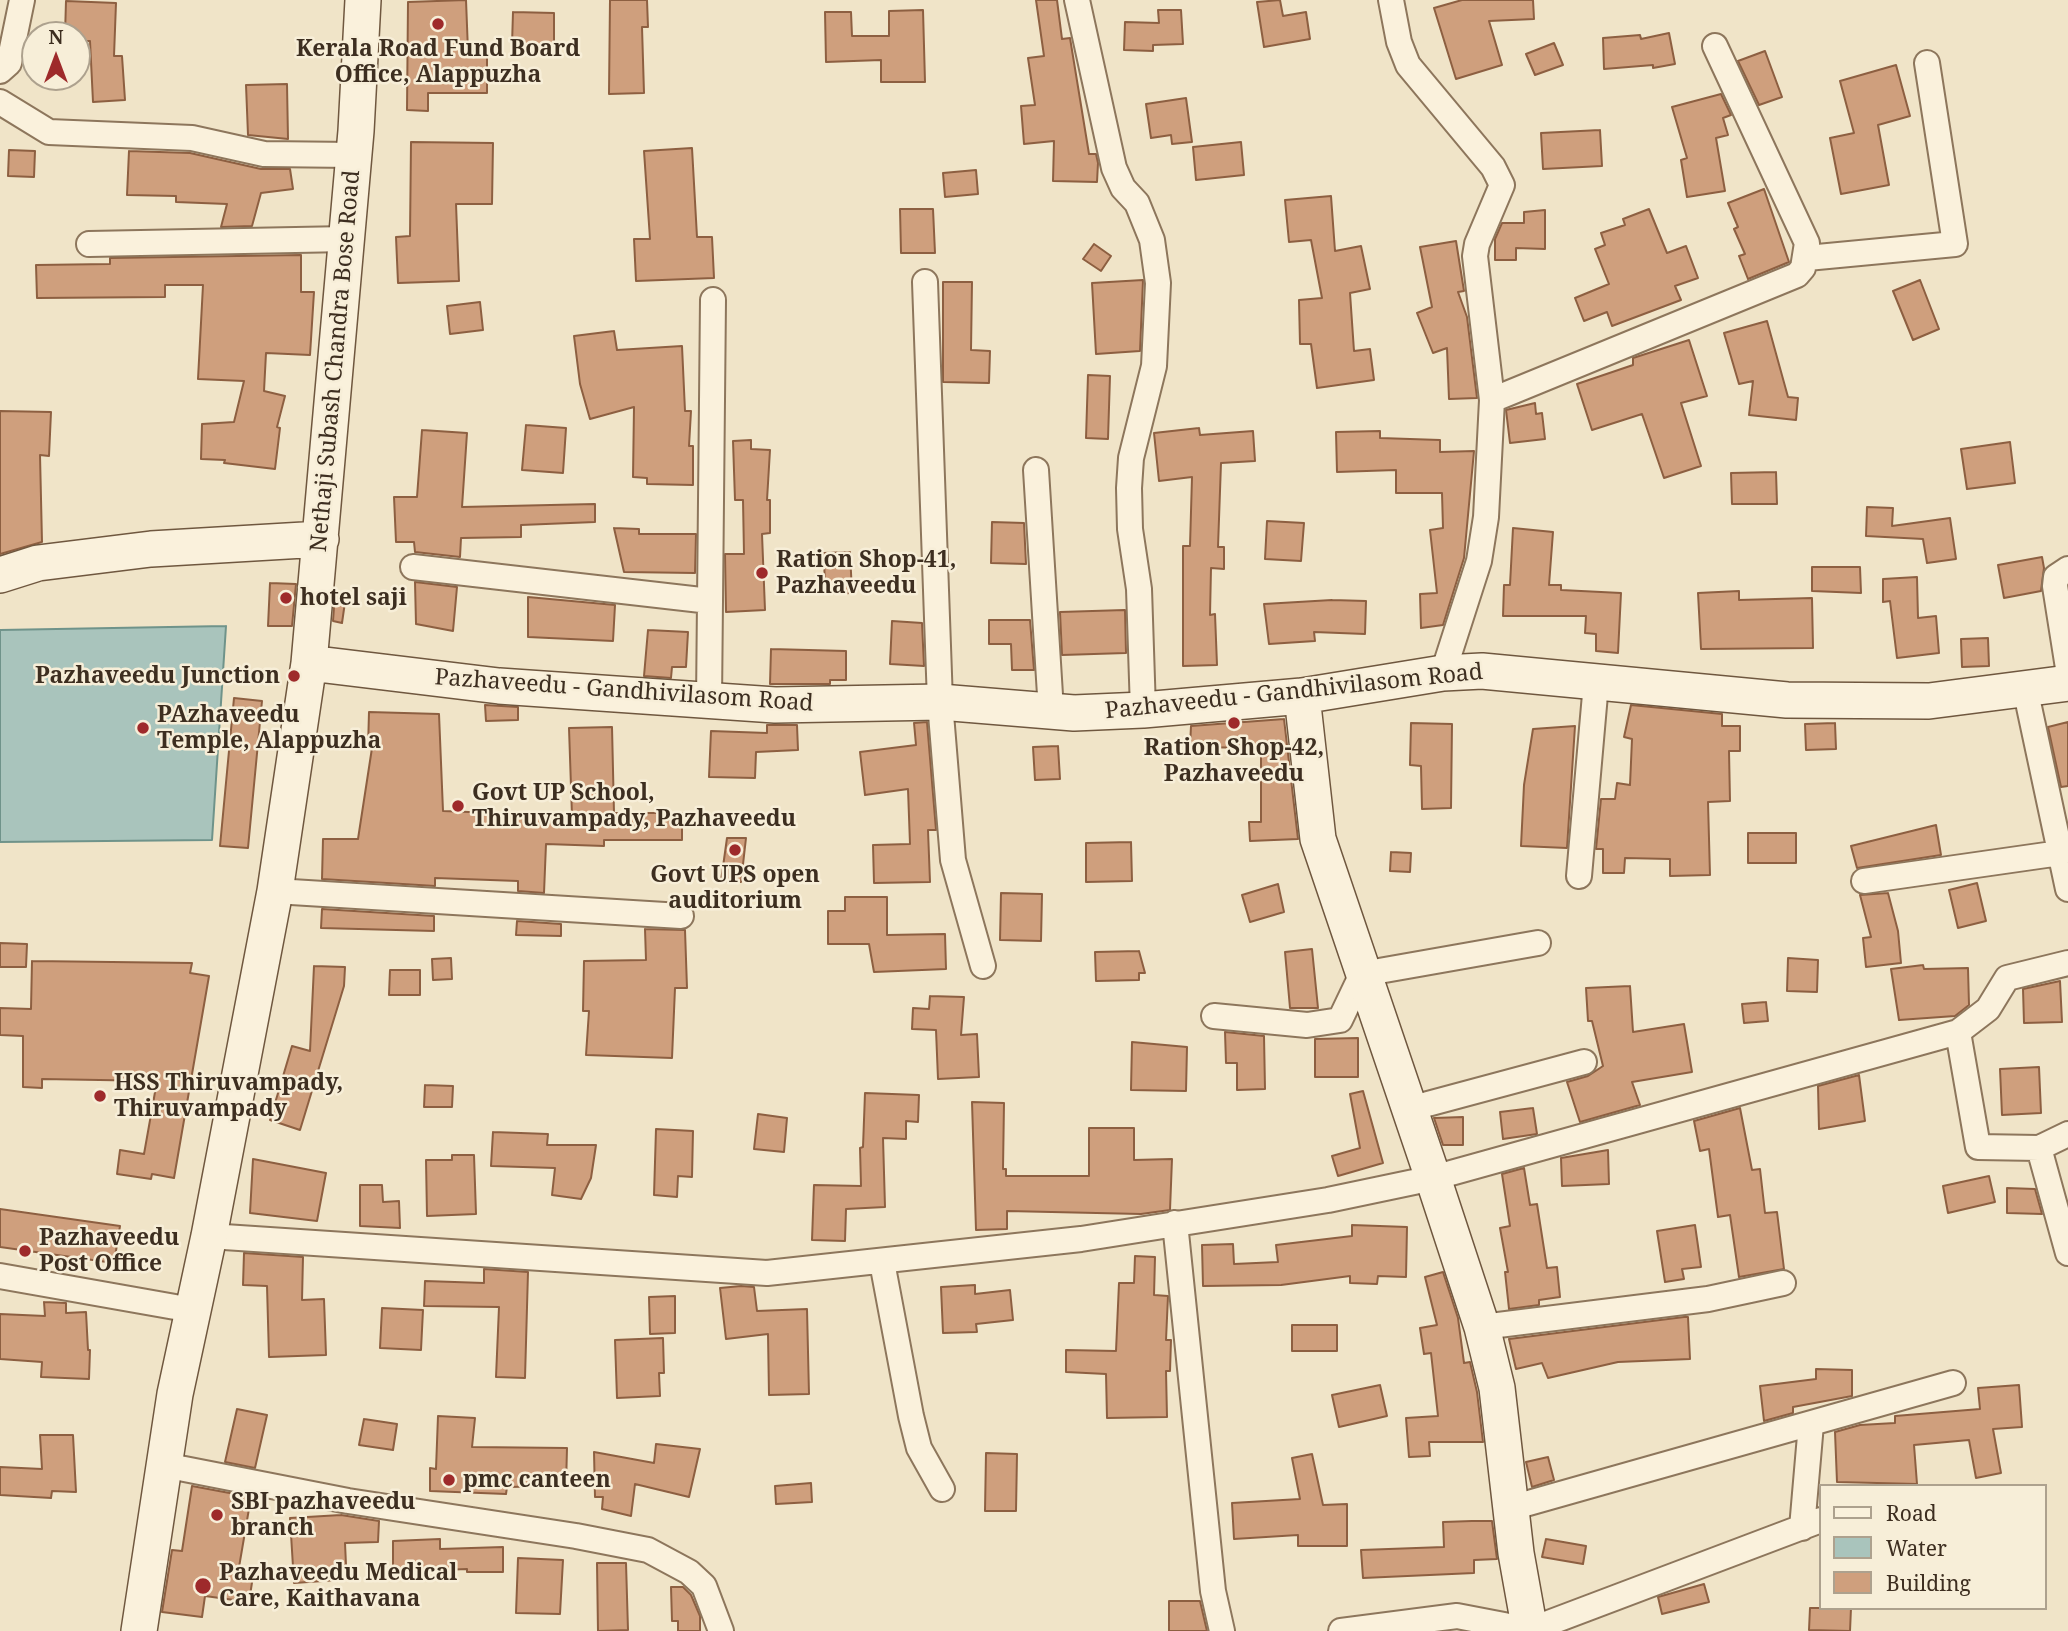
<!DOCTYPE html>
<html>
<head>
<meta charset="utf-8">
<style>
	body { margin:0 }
	#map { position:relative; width:2068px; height:1631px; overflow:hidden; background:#f0e4c8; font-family:"Noto Serif",serif }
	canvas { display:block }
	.legend { position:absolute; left:1819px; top:1484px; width:228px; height:126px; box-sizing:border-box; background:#f7eed8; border:2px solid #ada18e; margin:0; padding:9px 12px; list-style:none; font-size:21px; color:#3d2e20 }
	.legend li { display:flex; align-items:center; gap:14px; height:35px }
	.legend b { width:35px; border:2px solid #ada18e }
	.north { position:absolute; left:21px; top:21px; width:70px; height:70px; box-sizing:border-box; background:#f7eed8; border:2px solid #ada18e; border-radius:50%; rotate:0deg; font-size:19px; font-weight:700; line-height:28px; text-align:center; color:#3d2e20 }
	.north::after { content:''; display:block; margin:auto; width:24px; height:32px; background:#9e2a2b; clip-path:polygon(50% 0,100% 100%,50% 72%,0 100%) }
</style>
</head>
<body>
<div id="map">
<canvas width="2068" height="1631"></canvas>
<ul class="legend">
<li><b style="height:9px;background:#faf1dc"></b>Road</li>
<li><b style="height:19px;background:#a9c4bc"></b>Water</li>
<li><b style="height:19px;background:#cf9f7d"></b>Building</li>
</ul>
<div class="north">N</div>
</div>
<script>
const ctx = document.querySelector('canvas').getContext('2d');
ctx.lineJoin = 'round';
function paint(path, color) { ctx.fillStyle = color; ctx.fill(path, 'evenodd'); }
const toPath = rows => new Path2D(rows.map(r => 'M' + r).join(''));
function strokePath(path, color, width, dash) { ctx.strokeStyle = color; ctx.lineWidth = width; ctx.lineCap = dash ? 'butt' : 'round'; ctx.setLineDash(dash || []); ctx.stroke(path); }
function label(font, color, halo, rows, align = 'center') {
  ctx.font = font + ' "Noto Serif",serif'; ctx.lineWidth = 5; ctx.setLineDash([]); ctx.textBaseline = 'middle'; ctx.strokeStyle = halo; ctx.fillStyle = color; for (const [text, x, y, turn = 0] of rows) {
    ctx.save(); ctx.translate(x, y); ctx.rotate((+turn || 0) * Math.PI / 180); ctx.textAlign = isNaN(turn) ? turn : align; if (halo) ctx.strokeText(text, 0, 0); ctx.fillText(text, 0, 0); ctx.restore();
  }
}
const water = toPath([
	[226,626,212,840,0,842,0,630,226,626]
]);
const building = toPath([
	[466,0,468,51,487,50,487,93,428,93,428,111,407,110,408,2,466,0],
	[610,0,647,0,648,27,642,27,644,93,609,94,610,0],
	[1036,0,1057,0,1062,39,1070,38,1089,154,1096,154,1098,163,1097,182,1053,181,1054,141,1024,144,1021,106,1035,105,1028,58,1044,56,1036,0],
	[1280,0,1283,16,1306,12,1310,39,1264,47,1257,2,1280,0],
	[1462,0,1533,0,1534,19,1489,21,1502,65,1456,79,1434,8,1462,0],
	[66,1,116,3,114,56,122,56,125,100,93,102,90,41,77,41,77,35,65,35,66,1],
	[923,10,925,82,881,82,881,60,826,62,825,12,851,12,852,36,889,36,889,11,923,10],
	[1158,10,1181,10,1183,44,1153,45,1153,51,1124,50,1125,22,1159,23,1158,10],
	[513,12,554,13,554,46,512,45,513,12],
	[1669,33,1675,64,1653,68,1653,65,1604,69,1603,38,1640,35,1641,39,1669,33],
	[1554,43,1563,65,1535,75,1526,54,1554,43],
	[1765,51,1782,97,1759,105,1738,61,1765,51],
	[1896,65,1910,116,1878,125,1889,185,1841,194,1830,138,1854,133,1840,81,1896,65],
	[287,84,288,139,248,135,246,85,287,84],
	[1721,94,1731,115,1723,118,1728,135,1716,138,1725,191,1687,197,1681,160,1687,158,1672,107,1721,94],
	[1186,98,1192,142,1172,144,1171,135,1151,138,1146,104,1186,98],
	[1600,130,1602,166,1543,169,1541,133,1600,130],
	[411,142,493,143,492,204,456,204,459,281,398,283,396,237,410,236,411,142],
	[1241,142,1244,175,1196,180,1193,147,1241,142],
	[692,148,697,237,712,237,714,278,636,281,634,239,650,239,644,151,692,148],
	[9,150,35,151,34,177,8,176,9,150],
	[129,151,190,153,261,169,290,169,293,189,261,193,252,226,221,227,227,204,176,202,176,196,127,195,129,151],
	[976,170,978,194,945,197,943,173,976,170],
	[1764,189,1789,262,1748,279,1739,256,1745,254,1734,229,1738,227,1728,203,1764,189],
	[1331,196,1335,251,1361,246,1370,289,1350,293,1354,351,1370,349,1374,380,1317,388,1311,344,1300,344,1299,300,1322,298,1311,240,1289,242,1285,200,1331,196],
	[900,209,933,209,935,253,901,253,900,209],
	[1649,209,1667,253,1686,246,1698,278,1675,286,1681,300,1612,326,1607,312,1584,321,1575,298,1609,284,1595,249,1605,245,1601,233,1625,225,1623,219,1649,209],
	[1545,210,1545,249,1516,248,1516,260,1495,260,1495,239,1502,223,1524,223,1524,212,1545,210],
	[1456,241,1464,291,1458,292,1467,317,1477,398,1449,399,1447,348,1433,353,1417,313,1432,307,1420,247,1456,241],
	[1094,244,1111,256,1101,271,1083,259,1094,244],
	[301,255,301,292,314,292,310,355,266,353,264,391,285,396,277,427,280,428,275,469,224,463,225,460,201,459,202,424,234,422,244,381,198,379,203,285,165,285,165,297,37,298,36,265,110,264,110,258,301,255],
	[1143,280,1140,351,1096,354,1092,283,1143,280],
	[1920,280,1939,329,1913,340,1893,291,1920,280],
	[943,282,972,282,971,350,990,351,989,383,943,382,943,282],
	[480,302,483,330,450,334,447,306,480,302],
	[1767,321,1788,397,1798,398,1796,420,1749,415,1753,381,1739,384,1724,333,1767,321],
	[614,331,617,350,682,346,685,411,691,411,689,446,693,446,693,485,647,484,647,478,633,477,634,407,590,419,580,384,574,336,614,331],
	[1689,340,1707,396,1681,403,1701,466,1664,478,1642,414,1592,430,1577,384,1633,365,1633,358,1689,340],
	[1088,375,1110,376,1108,439,1086,438,1088,375],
	[1535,403,1536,414,1542,413,1545,439,1510,443,1506,410,1535,403],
	[0,411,51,412,49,456,40,455,42,542,0,554,0,411],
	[526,425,566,428,563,473,522,470,526,425],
	[1199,428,1200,435,1253,431,1255,461,1221,463,1218,547,1224,547,1224,569,1211,568,1210,615,1215,614,1217,665,1183,666,1183,546,1190,546,1192,477,1159,481,1154,433,1199,428],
	[422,430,467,433,462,507,595,504,595,522,521,525,521,537,461,538,460,557,415,552,414,542,396,542,394,497,417,497,422,430],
	[1380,431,1380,438,1440,440,1440,452,1474,451,1464,558,1443,625,1421,628,1420,594,1437,593,1430,530,1443,528,1442,493,1396,493,1396,470,1337,472,1336,432,1380,431],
	[751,440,751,449,770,450,767,500,770,500,770,533,762,534,765,610,726,612,725,554,744,554,743,500,735,500,733,441,751,440],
	[2010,442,2015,483,1967,489,1961,449,2010,442],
	[1776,472,1777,504,1732,504,1731,473,1776,472],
	[1867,507,1893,508,1892,526,1950,518,1956,559,1927,563,1923,539,1866,536,1867,507],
	[1267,521,1304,523,1301,561,1265,559,1267,521],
	[992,522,1024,523,1026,564,991,563,992,522],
	[614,528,639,529,639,534,696,534,695,573,624,572,614,528],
	[1513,528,1553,532,1549,585,1561,585,1561,590,1621,593,1618,653,1596,651,1596,634,1585,633,1586,616,1503,616,1504,585,1510,585,1513,528],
	[850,552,852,593,825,594,824,553,850,552],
	[2042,557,2044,568,2041,591,2004,598,1998,565,2042,557],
	[1812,567,1860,567,1861,593,1812,591,1812,567],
	[1917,577,1918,618,1936,616,1939,653,1897,658,1890,601,1883,602,1883,579,1917,577],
	[415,582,457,587,453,631,416,624,415,582],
	[270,583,296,584,292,626,268,626,270,583],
	[1739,591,1739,600,1812,598,1813,648,1701,649,1698,593,1739,591],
	[335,594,346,595,342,623,333,621,335,594],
	[528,597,615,605,613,641,528,637,528,597],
	[1332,600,1366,601,1365,634,1314,632,1315,641,1269,644,1264,604,1332,600],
	[1125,610,1126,653,1062,655,1060,612,1125,610],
	[989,620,1030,620,1034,670,1012,670,1011,644,989,644,989,620],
	[892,621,922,623,924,666,890,664,892,621],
	[648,630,688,632,686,667,672,667,671,678,644,676,648,630],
	[1988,638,1989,666,1962,667,1961,639,1988,638],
	[771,649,846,651,846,680,830,680,830,684,770,684,771,649],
	[234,698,262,701,248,848,220,846,234,698],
	[485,705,518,707,518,720,486,721,485,705],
	[1631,705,1722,714,1722,726,1740,726,1740,751,1729,751,1730,801,1708,802,1710,875,1670,876,1670,859,1625,858,1624,873,1603,873,1603,849,1596,849,1601,799,1615,799,1617,783,1630,785,1632,739,1624,737,1631,705],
	[369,712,439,714,443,811,572,816,569,728,612,727,614,813,682,813,682,840,604,840,604,846,546,844,544,893,518,891,518,881,435,878,435,886,322,879,323,839,358,839,372,748,368,748,369,712],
	[1284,719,1298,839,1250,841,1249,822,1261,822,1261,748,1190,747,1191,726,1284,719],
	[927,722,936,830,928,830,930,882,874,883,873,845,910,844,908,789,865,795,860,752,916,745,914,723,927,722],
	[2068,722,2068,786,2061,787,2048,727,2068,722],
	[1411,723,1452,724,1451,808,1422,809,1421,766,1410,765,1411,723],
	[1835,723,1836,749,1806,750,1805,724,1835,723],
	[767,725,797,725,798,750,756,752,755,778,709,777,711,731,767,733,767,725],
	[1575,726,1567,848,1521,846,1524,785,1533,729,1575,726],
	[1058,746,1060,779,1035,780,1033,747,1058,746],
	[1936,825,1941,855,1857,868,1851,846,1936,825],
	[1748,833,1796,833,1796,863,1748,863,1748,833],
	[727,838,746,838,741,882,721,881,727,838],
	[1131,842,1132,881,1086,882,1086,843,1131,842],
	[1391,852,1411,853,1410,872,1390,871,1391,852],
	[1977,883,1986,921,1958,928,1949,890,1977,883],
	[1278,884,1284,912,1250,922,1242,895,1278,884],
	[1001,893,1042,894,1041,941,1000,940,1001,893],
	[1888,893,1898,931,1901,963,1866,967,1863,938,1871,937,1860,895,1888,893],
	[845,897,887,897,887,935,945,934,946,969,874,972,869,944,828,944,828,911,845,911,845,897],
	[322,909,434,916,434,931,321,928,322,909],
	[517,921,561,924,561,936,516,935,517,921],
	[645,929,685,930,687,988,675,988,672,1058,586,1055,589,1011,583,1011,584,961,646,960,645,929],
	[0,943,27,944,26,967,0,967,0,943],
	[1312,949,1318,1008,1290,1008,1285,952,1312,949],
	[1139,951,1145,973,1139,973,1139,980,1096,981,1095,952,1139,951],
	[451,958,452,979,433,980,432,959,451,958],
	[1788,958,1818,960,1817,992,1787,991,1788,958],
	[32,961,192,963,190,973,209,976,174,1178,152,1174,151,1179,117,1174,120,1150,144,1154,157,1081,42,1079,42,1088,23,1087,23,1036,0,1035,0,1008,31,1009,32,961],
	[1923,965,1924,969,1968,968,1969,1005,1955,1016,1899,1020,1891,969,1923,965],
	[314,966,345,967,344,986,300,1130,270,1120,292,1046,310,1051,314,966],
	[390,970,420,970,420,995,389,995,390,970],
	[2060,981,2062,1022,2024,1023,2023,989,2060,981],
	[1630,986,1633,1032,1684,1024,1692,1072,1632,1082,1640,1105,1580,1122,1567,1082,1588,1076,1603,1066,1592,1021,1588,1021,1586,988,1630,986],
	[930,996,964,997,961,1035,977,1034,979,1077,938,1079,936,1030,912,1029,913,1008,929,1009,930,996],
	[1766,1002,1768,1021,1744,1023,1742,1004,1766,1002],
	[1225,1032,1264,1036,1265,1089,1237,1090,1237,1063,1226,1063,1225,1032],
	[1358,1038,1358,1077,1315,1077,1315,1039,1358,1038],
	[1132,1042,1187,1047,1186,1091,1131,1090,1132,1042],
	[2039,1067,2041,1113,2002,1115,2000,1069,2039,1067],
	[1859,1075,1865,1121,1819,1129,1818,1086,1859,1075],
	[425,1085,453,1086,452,1107,424,1107,425,1085],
	[1363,1091,1383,1163,1338,1176,1332,1156,1360,1148,1350,1094,1363,1091],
	[865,1093,919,1095,918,1122,906,1121,906,1139,883,1138,885,1207,846,1209,845,1241,812,1240,814,1185,861,1186,860,1148,863,1147,865,1093],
	[972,1102,1004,1103,1003,1169,1006,1169,1006,1176,1089,1176,1089,1128,1134,1128,1134,1160,1172,1159,1170,1210,1141,1214,1007,1211,1007,1229,976,1230,972,1102],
	[1533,1108,1537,1134,1503,1139,1500,1112,1533,1108],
	[1740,1108,1752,1170,1760,1169,1765,1213,1777,1212,1784,1269,1739,1277,1730,1215,1718,1217,1709,1149,1700,1151,1694,1121,1740,1108],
	[758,1114,787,1118,784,1152,754,1149,758,1114],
	[1463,1117,1463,1145,1443,1145,1434,1118,1463,1117],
	[656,1129,693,1131,692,1177,678,1176,677,1197,654,1195,656,1129],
	[493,1132,548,1134,547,1145,596,1145,591,1178,581,1199,552,1195,555,1168,491,1166,493,1132],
	[1608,1150,1609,1184,1562,1186,1561,1158,1608,1150],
	[452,1155,474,1155,476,1214,427,1216,426,1160,452,1160,452,1155],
	[253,1159,326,1173,317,1221,250,1213,253,1159],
	[1524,1168,1530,1205,1537,1204,1547,1268,1557,1267,1560,1297,1539,1300,1539,1305,1509,1309,1505,1272,1508,1272,1500,1228,1510,1226,1502,1174,1524,1168],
	[1989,1176,1995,1202,1948,1213,1943,1186,1989,1176],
	[360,1185,382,1185,383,1202,399,1201,400,1228,360,1226,360,1185],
	[2007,1188,2035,1189,2042,1214,2007,1213,2007,1188],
	[0,1209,120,1226,114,1263,0,1247,0,1209],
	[1352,1225,1407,1227,1406,1277,1378,1276,1377,1284,1350,1283,1350,1276,1281,1285,1203,1286,1202,1245,1233,1244,1234,1264,1278,1262,1276,1245,1352,1236,1352,1225],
	[1695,1225,1701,1267,1682,1269,1684,1279,1665,1282,1657,1231,1695,1225],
	[244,1253,303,1257,302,1300,324,1299,326,1355,269,1357,267,1286,243,1285,244,1253],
	[1135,1256,1155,1257,1154,1295,1168,1296,1166,1340,1171,1340,1170,1371,1166,1371,1167,1417,1107,1418,1106,1374,1066,1372,1066,1350,1116,1351,1119,1283,1134,1283,1135,1256],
	[484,1269,528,1272,525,1378,496,1377,499,1307,424,1306,425,1281,484,1283,484,1269],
	[1443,1272,1458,1318,1464,1363,1470,1362,1477,1392,1483,1442,1429,1442,1430,1456,1409,1457,1406,1418,1438,1416,1431,1353,1424,1354,1420,1328,1437,1325,1425,1277,1443,1272],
	[975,1285,975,1294,1010,1290,1013,1320,976,1324,977,1332,943,1333,941,1287,975,1285],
	[741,1286,754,1287,757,1311,807,1309,809,1394,769,1395,768,1334,726,1339,720,1288,741,1286],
	[675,1296,675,1333,650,1334,649,1297,675,1296],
	[44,1302,66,1303,66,1313,86,1312,88,1350,90,1350,89,1379,41,1377,42,1362,0,1359,0,1314,45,1316,44,1302],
	[382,1308,423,1310,421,1350,380,1348,382,1308],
	[1684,1317,1688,1317,1690,1359,1618,1362,1548,1378,1542,1363,1516,1369,1509,1339,1684,1317],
	[1292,1325,1337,1325,1337,1351,1292,1351,1292,1325],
	[663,1338,664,1373,659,1373,660,1396,617,1398,615,1340,663,1338],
	[1816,1369,1852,1370,1852,1396,1793,1407,1793,1413,1764,1421,1760,1386,1816,1379,1816,1369],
	[1380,1385,1387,1416,1339,1427,1332,1395,1380,1385],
	[2019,1385,2022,1427,1993,1429,2001,1473,1976,1478,1969,1440,1914,1445,1917,1484,1837,1482,1835,1432,1860,1425,1895,1423,1895,1416,1980,1409,1978,1388,2019,1385],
	[237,1409,267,1415,255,1468,225,1462,237,1409],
	[438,1416,475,1418,472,1447,567,1448,566,1486,507,1487,506,1494,430,1491,430,1468,436,1469,438,1416],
	[364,1419,397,1424,393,1450,359,1445,364,1419],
	[40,1435,73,1435,76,1492,52,1491,51,1498,0,1495,0,1467,42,1469,40,1435],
	[656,1444,700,1449,689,1497,635,1484,631,1516,602,1509,603,1497,595,1497,594,1452,654,1463,656,1444],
	[986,1453,1017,1454,1016,1511,985,1511,986,1453],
	[1312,1454,1323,1505,1347,1504,1347,1546,1298,1546,1298,1535,1234,1539,1232,1503,1300,1499,1292,1458,1312,1454],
	[1548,1457,1554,1480,1532,1487,1526,1462,1548,1457],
	[811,1483,812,1502,776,1504,775,1486,811,1483],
	[192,1486,251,1497,238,1573,253,1576,249,1602,205,1596,202,1617,162,1612,172,1550,182,1551,192,1486],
	[341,1515,379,1521,378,1542,345,1543,346,1565,337,1565,338,1580,294,1583,290,1518,341,1515],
	[1472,1521,1492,1521,1497,1559,1474,1560,1474,1573,1363,1578,1361,1550,1444,1547,1443,1522,1472,1521],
	[440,1539,440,1549,503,1547,503,1572,467,1572,467,1569,393,1572,393,1541,440,1539],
	[1546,1539,1586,1546,1583,1564,1542,1557,1546,1539],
	[518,1558,563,1560,560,1614,516,1613,518,1558],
	[597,1563,626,1563,628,1630,598,1631,597,1563],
	[1704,1584,1709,1602,1662,1614,1658,1597,1704,1584],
	[671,1587,683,1587,691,1595,700,1616,700,1631,678,1631,678,1621,672,1621,671,1587],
	[1169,1601,1200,1601,1207,1631,1169,1631,1169,1601],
	[1810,1608,1851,1608,1850,1631,1809,1630,1810,1608]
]);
const street = toPath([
	[1077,0,1114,168,1123,188,1137,203,1152,240,1158,283,1154,366,1131,458,1129,488,1130,529,1139,589,1143,710],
	[1391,0,1399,42,1408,65,1493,167,1502,185,1477,244,1475,256,1492,400,1486,517,1479,561,1443,673],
	[0,71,9,63,22,0],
	[0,102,49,132,192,138,264,154,353,155],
	[89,244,347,239],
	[1807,258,1955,244,1927,63],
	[925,282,940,702,953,860,983,966],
	[1492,400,1797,275,1803,268,1807,243,1715,46],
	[1036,470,1051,711],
	[413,567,710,601],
	[2068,569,2056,577,2055,586,2068,668],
	[2025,688,2068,889],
	[709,701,713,300],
	[1579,876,1596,683],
	[1864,881,2060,853],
	[275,891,681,916],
	[1214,1016,1307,1025,1340,1020,1362,974,1538,943],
	[1958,1032,1988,1009,2007,978,2068,963],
	[1409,1109,1584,1062],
	[2039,1148,2068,1253],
	[1175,1223,1213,1591,1222,1631],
	[209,1236,767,1273,1081,1239,1328,1200,1433,1178,1958,1032,1978,1147,2039,1148,2068,1134],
	[882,1262,911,1416,919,1448,942,1489],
	[0,1276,192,1310],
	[1482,1327,1708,1299,1783,1283],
	[164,1465,348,1501,576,1536,648,1550,689,1572,704,1586,721,1631],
	[1511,1508,1953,1383],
	[1802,1528,1811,1424],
	[1341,1631,1457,1616,1530,1630,1821,1520]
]);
const secondary = toPath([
	[0,575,38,563,151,549,321,539],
	[309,663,499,686,775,705,940,702,1074,713,1143,710,1302,696,1443,673,1482,671,1787,700,1929,701,2068,683],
	[1302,696,1318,839,1433,1178,1482,1327,1497,1388,1516,1553,1530,1631],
	[139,1631,175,1394,209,1236,275,891,309,663,356,131,363,0]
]);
const markers = [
	[438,24,7,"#9e2a2b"],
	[762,573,7,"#9e2a2b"],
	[286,598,7,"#9e2a2b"],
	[294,676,7,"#9e2a2b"],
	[1234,723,7,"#9e2a2b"],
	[143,728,7,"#9e2a2b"],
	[458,806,7,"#9e2a2b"],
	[735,850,7,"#9e2a2b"],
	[100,1096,7,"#9e2a2b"],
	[25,1251,7,"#9e2a2b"],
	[449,1480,7,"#9e2a2b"],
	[217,1515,7,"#9e2a2b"],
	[203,1586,9,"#9e2a2b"]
];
const poiNames = [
	["Kerala Road Fund Board",438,49,"center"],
	["Office, Alappuzha",438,75,"center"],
	["Ration Shop-41,",776,560],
	["Pazhaveedu",776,586],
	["hotel saji",300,598],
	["Pazhaveedu Junction",280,676,"right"],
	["PAzhaveedu",157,715],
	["Temple, Alappuzha",157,741],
	["Ration Shop-42,",1234,748,"center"],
	["Pazhaveedu",1234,774,"center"],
	["Govt UP School,",472,793],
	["Thiruvampady, Pazhaveedu",472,819],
	["Govt UPS open",735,875,"center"],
	["auditorium",735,901,"center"],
	["HSS Thiruvampady,",114,1083],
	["Thiruvampady",114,1109],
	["Pazhaveedu",39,1238],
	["Post Office",39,1264],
	["pmc canteen",463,1480],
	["SBI pazhaveedu",231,1502],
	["branch",231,1528],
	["Pazhaveedu Medical",219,1573],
	["Care, Kaithavana",219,1599]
];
const streetNames = [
	["Nethaji Subash Chandra Bose Road",336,361,-85],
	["Pazhaveedu - Gandhivilasom Road",624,691,4],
	["Pazhaveedu - Gandhivilasom Road",1294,692,-6]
];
paint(water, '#a9c4bc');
strokePath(water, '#6f938a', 2);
paint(building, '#cf9f7d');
strokePath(building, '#8d5f41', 2);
strokePath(street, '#8d765c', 28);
strokePath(secondary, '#6f573f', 38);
strokePath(street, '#faf1dc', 24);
strokePath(secondary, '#faf1dc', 35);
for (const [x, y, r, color] of markers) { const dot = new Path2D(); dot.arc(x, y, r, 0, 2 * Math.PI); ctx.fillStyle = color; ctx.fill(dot); strokePath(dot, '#f7eed8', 2.5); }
label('bold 23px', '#3d2e20', '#f7eed8', poiNames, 'left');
label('23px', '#3d2e20', '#f7eed8', streetNames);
</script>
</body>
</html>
